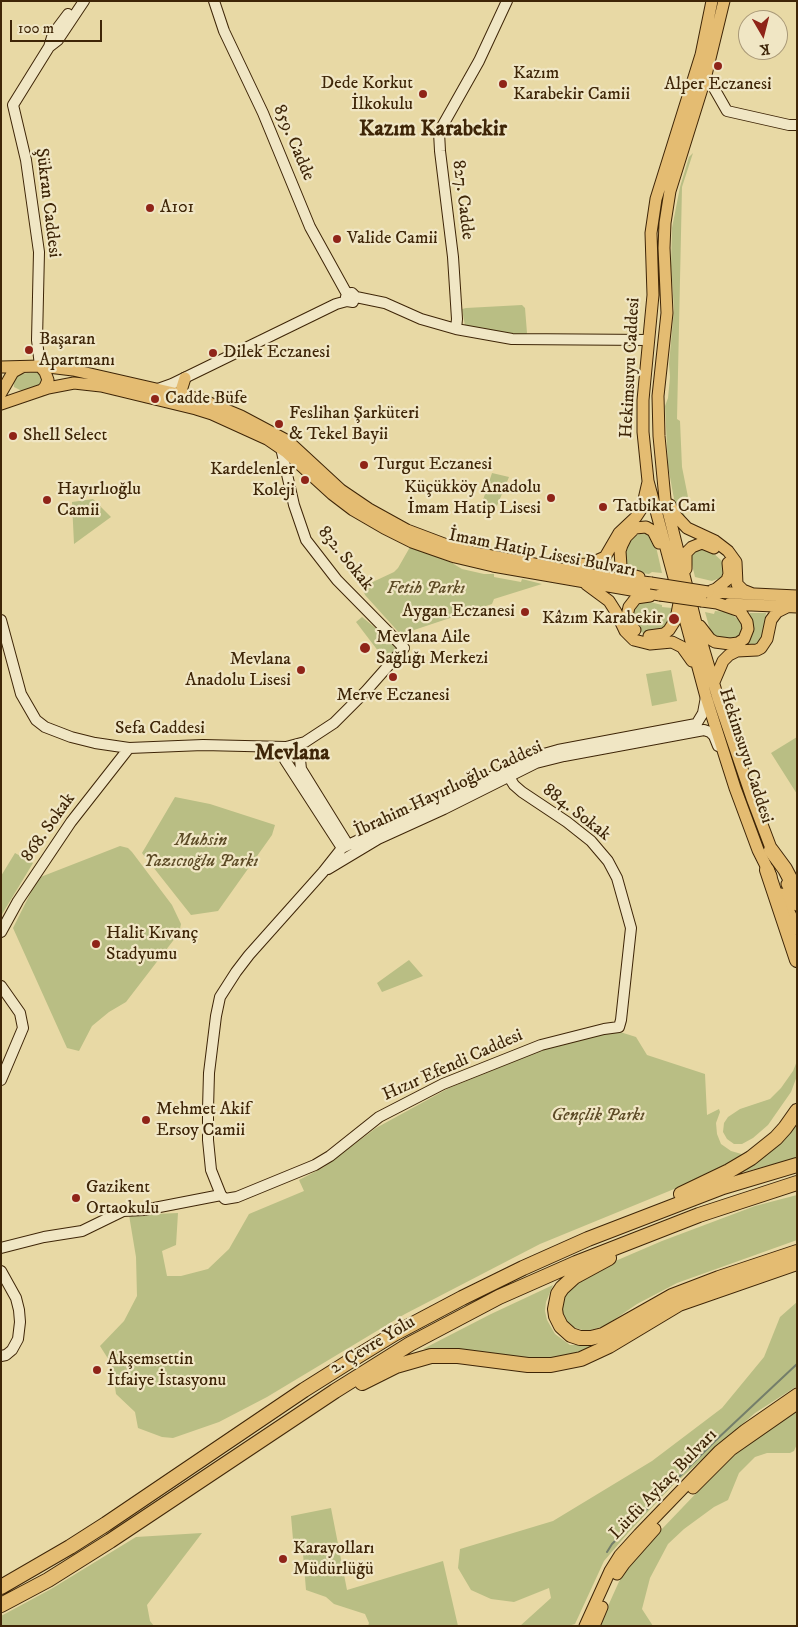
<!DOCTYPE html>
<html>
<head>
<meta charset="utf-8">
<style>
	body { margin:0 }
	#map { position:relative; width:798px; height:1627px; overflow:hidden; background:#e8d9a5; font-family:"IM FELL DW Pica",serif }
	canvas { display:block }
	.frame { position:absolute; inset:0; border:2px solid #3e2507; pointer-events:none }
	.north { position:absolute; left:738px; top:10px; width:50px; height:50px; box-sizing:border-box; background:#f0e6c4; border:1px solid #a99978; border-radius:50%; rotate:172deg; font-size:14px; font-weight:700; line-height:20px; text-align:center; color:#3e2507 }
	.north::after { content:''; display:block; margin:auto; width:18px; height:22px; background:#8f2418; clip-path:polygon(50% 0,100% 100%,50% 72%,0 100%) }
	.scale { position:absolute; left:10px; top:20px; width:92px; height:22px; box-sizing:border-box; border:2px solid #3e2507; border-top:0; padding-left:6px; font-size:15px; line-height:18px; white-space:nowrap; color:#3e2507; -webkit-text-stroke:4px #f0e6c4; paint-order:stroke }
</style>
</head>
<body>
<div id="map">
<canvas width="798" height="1627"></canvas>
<div class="frame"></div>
<div class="north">K</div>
<div class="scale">100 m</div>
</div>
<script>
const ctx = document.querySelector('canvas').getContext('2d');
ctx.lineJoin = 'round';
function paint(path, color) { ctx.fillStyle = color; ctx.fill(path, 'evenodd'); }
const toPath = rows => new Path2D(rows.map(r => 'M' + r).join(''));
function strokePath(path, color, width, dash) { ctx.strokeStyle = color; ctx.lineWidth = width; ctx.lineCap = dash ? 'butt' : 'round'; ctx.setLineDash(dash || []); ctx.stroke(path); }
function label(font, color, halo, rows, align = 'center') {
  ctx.font = font + ' "IM FELL DW Pica",serif'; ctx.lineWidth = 4.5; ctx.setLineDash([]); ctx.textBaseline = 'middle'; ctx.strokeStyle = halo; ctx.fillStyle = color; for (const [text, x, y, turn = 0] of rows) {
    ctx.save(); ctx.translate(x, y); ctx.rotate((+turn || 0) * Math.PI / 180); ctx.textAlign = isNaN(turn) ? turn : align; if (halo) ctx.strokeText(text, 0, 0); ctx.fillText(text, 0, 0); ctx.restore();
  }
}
const green = toPath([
	[693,153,682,187,677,419,680,421,682,467,688,497,681,498,685,518,683,518,677,508,674,499,668,466,665,406,668,398,670,377,669,364,674,309,671,266,672,228,680,187,689,157],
	[522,305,525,308,527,333,525,336,465,326,462,309,466,308],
	[36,372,40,372,43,376,42,385,22,391,14,387,13,379,19,374],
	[492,473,509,477,497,506,482,503],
	[93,499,111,517,74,544,72,502],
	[642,533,648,534,654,538,662,573,652,572,649,574,636,572,631,570,626,566,625,556,627,547,634,536],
	[410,547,447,560,462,569,484,574,494,574,494,577,521,582,522,579,542,584,494,599,492,604,414,630,403,637,365,595,362,587,394,572,398,568],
	[701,547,710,550,724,563,726,567,723,577,712,581,695,577,690,556],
	[646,601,662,605,662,607,672,608,670,621,663,628,647,634,641,632,635,625,632,618,634,611,639,604],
	[715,611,728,612,742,622,744,632,737,641,715,639,710,630,705,612,714,614],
	[750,613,766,613,764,634,757,645,741,646],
	[362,617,399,647,385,660,356,622],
	[671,670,677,701,652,706,646,674],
	[797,737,797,794,771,753],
	[175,797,210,804,275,825,272,835,218,911,191,915,142,853],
	[120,846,128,848,132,852,172,905,181,924,180,929,179,933,126,1002,109,1012,92,1026,79,1051,67,1048,13,928,38,878],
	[15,853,33,863,1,916,1,876],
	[409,960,423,976,382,992,377,983],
	[617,1031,636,1037,647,1055,705,1074,707,1115,719,1109,720,1112,716,1123,717,1134,721,1144,731,1151,745,1155,729,1164,679,1187,540,1244,405,1314,267,1397,219,1422,173,1438,162,1437,138,1428,135,1412,116,1394,112,1365,100,1346,124,1321,137,1296,136,1257,129,1215,178,1213,176,1245,162,1251,167,1276,181,1276,208,1269,229,1249,249,1214,304,1191,299,1180,324,1167,376,1128,449,1088,540,1051],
	[797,1061,797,1076,791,1092,768,1125,753,1138,742,1144,734,1144,727,1139,723,1132,724,1123,728,1117,740,1109,770,1099,781,1088,793,1071],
	[797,1118,797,1158,732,1175],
	[797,1195,797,1240,677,1283,637,1304,605,1326,586,1331,572,1327,563,1319,559,1306,565,1292,585,1274,662,1241,755,1206],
	[553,1285,546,1302,545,1311,547,1320,555,1334,570,1345,596,1345,581,1353,557,1358,528,1360,445,1349,423,1349,491,1314],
	[797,1302,797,1386,755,1413,673,1485,628,1533,604,1561,575,1624,568,1626,520,1626,551,1598,549,1588,514,1602,491,1599,471,1590,458,1568,460,1549,553,1521,652,1461,722,1408,764,1357,780,1317],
	[797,1411,797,1444,794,1451,790,1453,767,1453,755,1457,739,1473,728,1500,714,1507,684,1529,668,1544,650,1578,642,1609,653,1626,599,1626,622,1575,638,1554,727,1461,750,1443],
	[331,1508,347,1590,443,1561,458,1626,368,1626,369,1623,365,1614,334,1604,326,1597,306,1590,303,1554,294,1551,291,1516],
	[202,1533,147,1605,150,1621,154,1626,1,1626,1,1616,51,1589,136,1537]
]);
const stream = toPath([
	[607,1552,612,1544,715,1441,797,1364]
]);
const secondary = toPath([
	[214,1,224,31,263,113,310,227,347,294,346,297,347,301],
	[49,47,53,34,68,14],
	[705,79,711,83,727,111,789,125,797,125],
	[347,294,352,293,356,297,385,303,421,319,456,329,512,339,649,340],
	[456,329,457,319,453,257,440,151,439,132,479,61,507,1],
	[40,366,37,340,39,252,26,160,13,105,49,47,58,40,84,1],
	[158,389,172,384,336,304,347,301,353,302],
	[281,448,294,505,306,540,337,580,404,648,366,691,334,723,305,742,286,747,283,753,285,760,342,848],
	[1,620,21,694,36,720,45,727,71,737,95,743,129,748,203,745,286,747],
	[694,728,703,713,706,697],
	[290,746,296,747,299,750,301,769,348,845],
	[328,869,378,839,444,809,536,763,564,756,704,730,710,732,714,736,718,746],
	[1,932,18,901,71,822,129,748],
	[1,986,20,1013,23,1028,1,1080],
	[221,1195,211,1170,208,1140,208,1109,209,1073,216,1016,220,997,236,972,249,955,323,872,342,848,533,757,558,750,696,724],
	[1,1248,44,1237,82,1231,123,1211,144,1210,221,1195,225,1199,237,1197,315,1165,330,1156,379,1117,443,1084,541,1045,604,1029,619,1027,621,1020,631,928,617,878,608,861,591,841,567,822,522,792,514,785,509,777],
	[1,1271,16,1298,19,1310,20,1322,18,1339,12,1350,6,1355,1,1356]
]);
const primary = toPath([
	[712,1,701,55,656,199,651,233,653,295,643,400,643,432,648,481,706,697,735,788,758,850,771,876],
	[724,1,705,79,670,191,665,223,664,248,667,313,658,396,659,436,665,499,696,623,718,698,752,798,774,856],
	[40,366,45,372,48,380,45,387,42,390],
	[1,367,40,366,73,370,200,399,241,416,288,441,341,490,369,509,407,530,452,547,481,554,603,577,651,583],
	[1,393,13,372,22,367],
	[180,394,185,378],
	[1,404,48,388,74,383,101,386,196,409,212,414,267,439,286,452,332,494,353,510,384,528,412,542,455,557,493,566,660,595],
	[670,505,675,515,687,528,715,541,728,551,736,562,737,584,743,590,753,594],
	[569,565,589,564,605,557,619,533,636,517,642,508,648,482],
	[686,569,686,553,692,547,702,543,714,548],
	[639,577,625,573,621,566,620,551,622,545,626,537,635,528,646,527,653,531,659,543],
	[586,584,609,601,616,612,625,631,634,640,650,644,672,642,682,647,692,661],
	[708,592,716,589,727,580,729,574,728,563],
	[712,592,797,596],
	[729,604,797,607],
	[700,626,710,639,715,642,730,644,738,643,744,639,748,629,747,622,740,611,717,603,702,601],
	[635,630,630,625,627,616,629,607,636,598,650,596],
	[649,636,664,634,669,630,676,619,679,603],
	[714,682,723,661,729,655,737,651,757,650,761,648,767,639,771,620,777,612,787,607],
	[787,884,797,905],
	[781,894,797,929],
	[693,1488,731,1450,797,1404],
	[617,1574,624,1564,655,1529],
	[585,1626,610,1571,620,1555,639,1534,719,1451,745,1430,797,1394],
	[594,1626,602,1607]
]);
const highway = toPath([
	[771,850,785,869,797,892],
	[767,870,797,960],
	[681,1194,729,1171,751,1158,776,1138,785,1128,797,1111],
	[609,1258,574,1277,562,1288,558,1294,555,1309,556,1316,561,1326,571,1335,580,1338,591,1338,603,1335,672,1296,719,1278,797,1252],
	[362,1383,396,1366,431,1356,458,1356,528,1365,551,1365,581,1359,609,1346,679,1304,797,1263],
	[1,1587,70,1547,106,1524,304,1390,358,1356,394,1334,462,1298,523,1268,588,1239,723,1187,797,1165],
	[1,1605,48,1580,110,1541,335,1391,410,1344,499,1297,576,1263,699,1215,797,1183]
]);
const primaryBridge = toPath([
	[651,583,708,592],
	[660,595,702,601]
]);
const markers = [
	[718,66,5,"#8f2418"],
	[503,84,5,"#8f2418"],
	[423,94,5,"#8f2418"],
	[150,208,5,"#8f2418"],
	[337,239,5,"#8f2418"],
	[29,350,5,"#8f2418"],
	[213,353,5,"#8f2418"],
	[155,399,5,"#8f2418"],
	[279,424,5,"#8f2418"],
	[13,436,5,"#8f2418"],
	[364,465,5,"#8f2418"],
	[305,480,5,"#8f2418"],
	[551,498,5,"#8f2418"],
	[47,500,5,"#8f2418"],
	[603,507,5,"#8f2418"],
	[525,612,5,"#8f2418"],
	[674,619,6,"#8f2418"],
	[365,648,6,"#8f2418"],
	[301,670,5,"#8f2418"],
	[393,677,5,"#8f2418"],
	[96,944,5,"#8f2418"],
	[146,1120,5,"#8f2418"],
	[76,1198,5,"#8f2418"],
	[97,1370,5,"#8f2418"],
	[283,1559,5,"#8f2418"]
];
const poiNames = [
	["Kazım",513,74],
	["Karabekir Camii",513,95],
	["Dede Korkut",413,84,"right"],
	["İlkokulu",413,105,"right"],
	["Alper Eczanesi",718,85,"center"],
	["A101",160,208],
	["Valide Camii",347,239],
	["Başaran",39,340],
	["Apartmanı",39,361],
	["Dilek Eczanesi",223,353],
	["Cadde Büfe",165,399],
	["Feslihan Şarküteri",289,414],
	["& Tekel Bayii",289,435],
	["Shell Select",23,436],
	["Turgut Eczanesi",374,465],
	["Kardelenler",295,470,"right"],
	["Koleji",295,491,"right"],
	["Küçükköy Anadolu",541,488,"right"],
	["İmam Hatip Lisesi",541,509,"right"],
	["Hayırlıoğlu",57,490],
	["Camii",57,511],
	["Tatbikat Cami",613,507],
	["Aygan Eczanesi",515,612,"right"],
	["Kâzım Karabekir",663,619,"right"],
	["Mevlana Aile",376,638],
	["Sağlığı Merkezi",376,659],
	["Mevlana",291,660,"right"],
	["Anadolu Lisesi",291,681,"right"],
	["Merve Eczanesi",393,696,"center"],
	["Halit Kıvanç",106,934],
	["Stadyumu",106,955],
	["Mehmet Akif",156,1110],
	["Ersoy Camii",156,1131],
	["Gazikent",86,1188],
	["Ortaokulu",86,1209],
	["Akşemsettin",107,1360],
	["İtfaiye İstasyonu",107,1381],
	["Karayolları",293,1549],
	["Müdürlüğü",293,1570]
];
const streetNames = [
	["859. Cadde",293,143,67],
	["827. Cadde",462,200,83],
	["Şükran Caddesi",47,203,83],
	["Hekimsuyu Caddesi",631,368,-87],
	["İmam Hatip Lisesi Bulvarı",542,554,11],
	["832. Sokak",345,559,51],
	["Sefa Caddesi",160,729],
	["Hekimsuyu Caddesi",745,756,72],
	["İbrahim Hayırlıoğlu Caddesi",449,790,-25],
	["884. Sokak",576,813,38],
	["868. Sokak",49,828,-55],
	["Hızır Efendi Caddesi",453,1066,-24],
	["2. Çevre Yolu",373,1346,-31],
	["Lütfü Aykaç Bulvarı",664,1485,-46]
];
const parkNames = [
	["Fetih Parkı",426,589],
	["Muhsin",201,841],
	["Yazıcıoğlu Parkı",201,862],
	["Gençlik Parkı",598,1116]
];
const districtNames = [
	["Kazım Karabekir",433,130],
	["Mevlana",292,754]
];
paint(green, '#b9be84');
strokePath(stream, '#747e6a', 2);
strokePath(secondary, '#3e2507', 12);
strokePath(primary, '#3e2507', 13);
strokePath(highway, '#3e2507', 16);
strokePath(secondary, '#f0e6c4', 10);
strokePath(primary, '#e4bc72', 11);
strokePath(highway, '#e4bc72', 14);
strokePath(primaryBridge, '#3e2507', 13, []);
strokePath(primaryBridge, '#e4bc72', 11);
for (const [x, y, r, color] of markers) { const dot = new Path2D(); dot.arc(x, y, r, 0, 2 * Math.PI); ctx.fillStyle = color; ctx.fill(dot); strokePath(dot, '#f0e6c4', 2); }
label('18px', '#3e2507', '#f0e6c4', poiNames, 'left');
label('18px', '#3e2507', '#f0e6c4', streetNames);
label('italic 18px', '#5d4b26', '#f0e6c4', parkNames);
label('bold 22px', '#3e2507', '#f0e6c4', districtNames);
</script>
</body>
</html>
